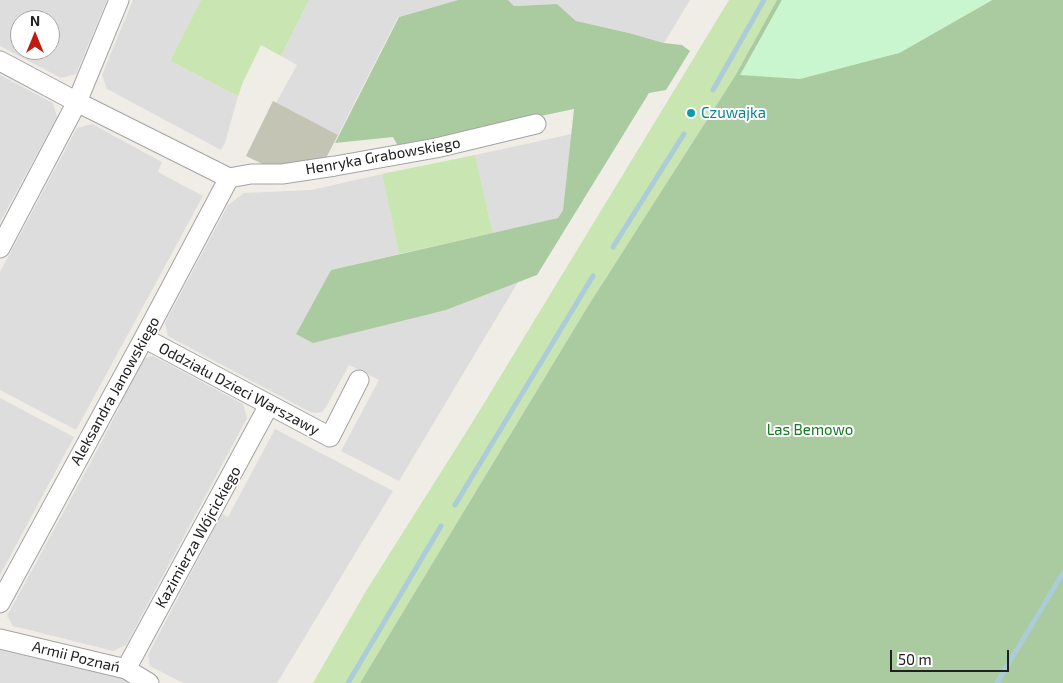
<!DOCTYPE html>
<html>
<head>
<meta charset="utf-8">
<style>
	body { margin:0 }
	#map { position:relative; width:1063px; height:683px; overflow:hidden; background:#f0ede7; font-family:"Exo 2",sans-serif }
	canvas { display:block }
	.north { position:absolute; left:10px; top:10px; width:50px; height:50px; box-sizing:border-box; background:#fff; border:1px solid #a6a6a6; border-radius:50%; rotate:0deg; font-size:14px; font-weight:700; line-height:20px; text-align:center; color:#202020 }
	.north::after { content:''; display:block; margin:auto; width:18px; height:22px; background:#bf1b11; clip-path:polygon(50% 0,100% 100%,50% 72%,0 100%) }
	.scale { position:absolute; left:890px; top:650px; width:119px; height:22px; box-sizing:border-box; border:2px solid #202020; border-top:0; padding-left:6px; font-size:15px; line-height:18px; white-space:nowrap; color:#202020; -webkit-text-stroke:4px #fff; paint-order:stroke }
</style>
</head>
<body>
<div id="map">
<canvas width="1063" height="683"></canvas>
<div class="north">N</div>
<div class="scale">50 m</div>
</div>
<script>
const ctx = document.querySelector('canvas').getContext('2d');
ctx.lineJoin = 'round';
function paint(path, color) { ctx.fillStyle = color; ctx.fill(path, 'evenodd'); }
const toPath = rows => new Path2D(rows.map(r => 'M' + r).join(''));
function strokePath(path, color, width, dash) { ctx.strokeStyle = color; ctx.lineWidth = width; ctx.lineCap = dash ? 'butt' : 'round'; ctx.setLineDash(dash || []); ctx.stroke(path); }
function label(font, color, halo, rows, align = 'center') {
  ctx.font = font + ' "Exo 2",sans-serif'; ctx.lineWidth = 4; ctx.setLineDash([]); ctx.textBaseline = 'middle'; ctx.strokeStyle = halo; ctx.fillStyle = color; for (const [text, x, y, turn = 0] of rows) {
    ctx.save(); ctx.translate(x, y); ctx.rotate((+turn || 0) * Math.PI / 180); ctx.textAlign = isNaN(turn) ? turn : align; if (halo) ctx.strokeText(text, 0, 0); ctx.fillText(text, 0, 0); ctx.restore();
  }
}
const residential = toPath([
	[0,0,107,0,76,74,61,78,0,46],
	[20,20,50,20,50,50,20,50],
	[133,0,201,0,170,61,238,96,225,143,221,150,107,89,102,75],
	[309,0,458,0,398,17,338,135,276,103,297,65,281,56],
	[508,0,690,0,664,43,629,33,576,21,557,4,514,6],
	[0,75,53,103,57,117,0,222],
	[92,124,162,162,158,172,203,196,76,430,0,390,0,272,77,128],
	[572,134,563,210,558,218,493,233,475,155],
	[382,174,399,254,331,270,296,334,446,310,518,282,399,481,341,451,379,380,349,365,326,407,322,412,316,413,310,412,168,336,165,323,228,205,244,193,311,190],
	[153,356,243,404,247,418,126,645,113,651,13,626,7,616,100,445,121,404,119,402,141,359],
	[0,398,74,437,0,575],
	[275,429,393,491,277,683,183,683,150,666,148,655,222,514,228,517],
	[0,649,123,678,132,683,0,683]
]);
const construction = toPath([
	[273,101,338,135,325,160,269,167,246,156]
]);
const grass = toPath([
	[201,0,309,0,281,56,261,45,243,82,238,96,170,61],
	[729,0,777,0,735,76,588,306,360,683,313,683,366,591,472,423],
	[475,155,493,233,399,254,382,174]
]);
const forest = toPath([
	[458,0,508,0,514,6,557,4,576,21,629,33,664,43,682,45,690,51,666,90,649,93,537,275,446,310,313,343,296,334,331,270,558,218,563,210,574,109,398,146,393,137,335,143,399,17],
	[777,0,782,0,741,75,899,53,992,0,1063,0,1063,683,360,683,588,306,735,76]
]);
const park = toPath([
	[782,0,992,0,899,53,800,79,740,75]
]);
const stream = toPath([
	[713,90,764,0],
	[613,247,684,134],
	[455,505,593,276],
	[348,683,441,526],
	[997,683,1063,573]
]);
const minor = toPath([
	[0,61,77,102,229,178],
	[229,178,251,174,282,174,335,166,436,148,536,124],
	[0,248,77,102,119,0],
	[144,338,330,437,359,380],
	[0,603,144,338,229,178],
	[0,639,126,669,149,683],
	[126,669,269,405]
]);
const markers = [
	[691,113,5,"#0f9aa8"]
];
const cultureNames = [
	["Czuwajka",701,113]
];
const streetNames = [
	["Henryka Grabowskiego",383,156,-10],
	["Oddziału Dzieci Warszawy",239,389,28],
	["Aleksandra Janowskiego",115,391,-61],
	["Kazimierza Wójcickiego",198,537,-61],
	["Armii Poznań",76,657,14]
];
const parkNames = [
	["Las Bemowo",810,430]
];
paint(residential, '#dedddd');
paint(construction, '#c3c4b3');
paint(grass, '#c8e5b2');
paint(forest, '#aacba0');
paint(park, '#c9f5cf');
strokePath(stream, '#acccd9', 5);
strokePath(minor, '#a4a4a4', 21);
strokePath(minor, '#fff', 19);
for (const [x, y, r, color] of markers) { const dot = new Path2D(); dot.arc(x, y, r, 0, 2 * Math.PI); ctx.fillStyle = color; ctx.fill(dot); strokePath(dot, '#fff', 2); }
label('15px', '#0d838f', '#fff', cultureNames, 'left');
label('15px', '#202020', '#fff', streetNames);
label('15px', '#157723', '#fff', parkNames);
</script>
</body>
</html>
